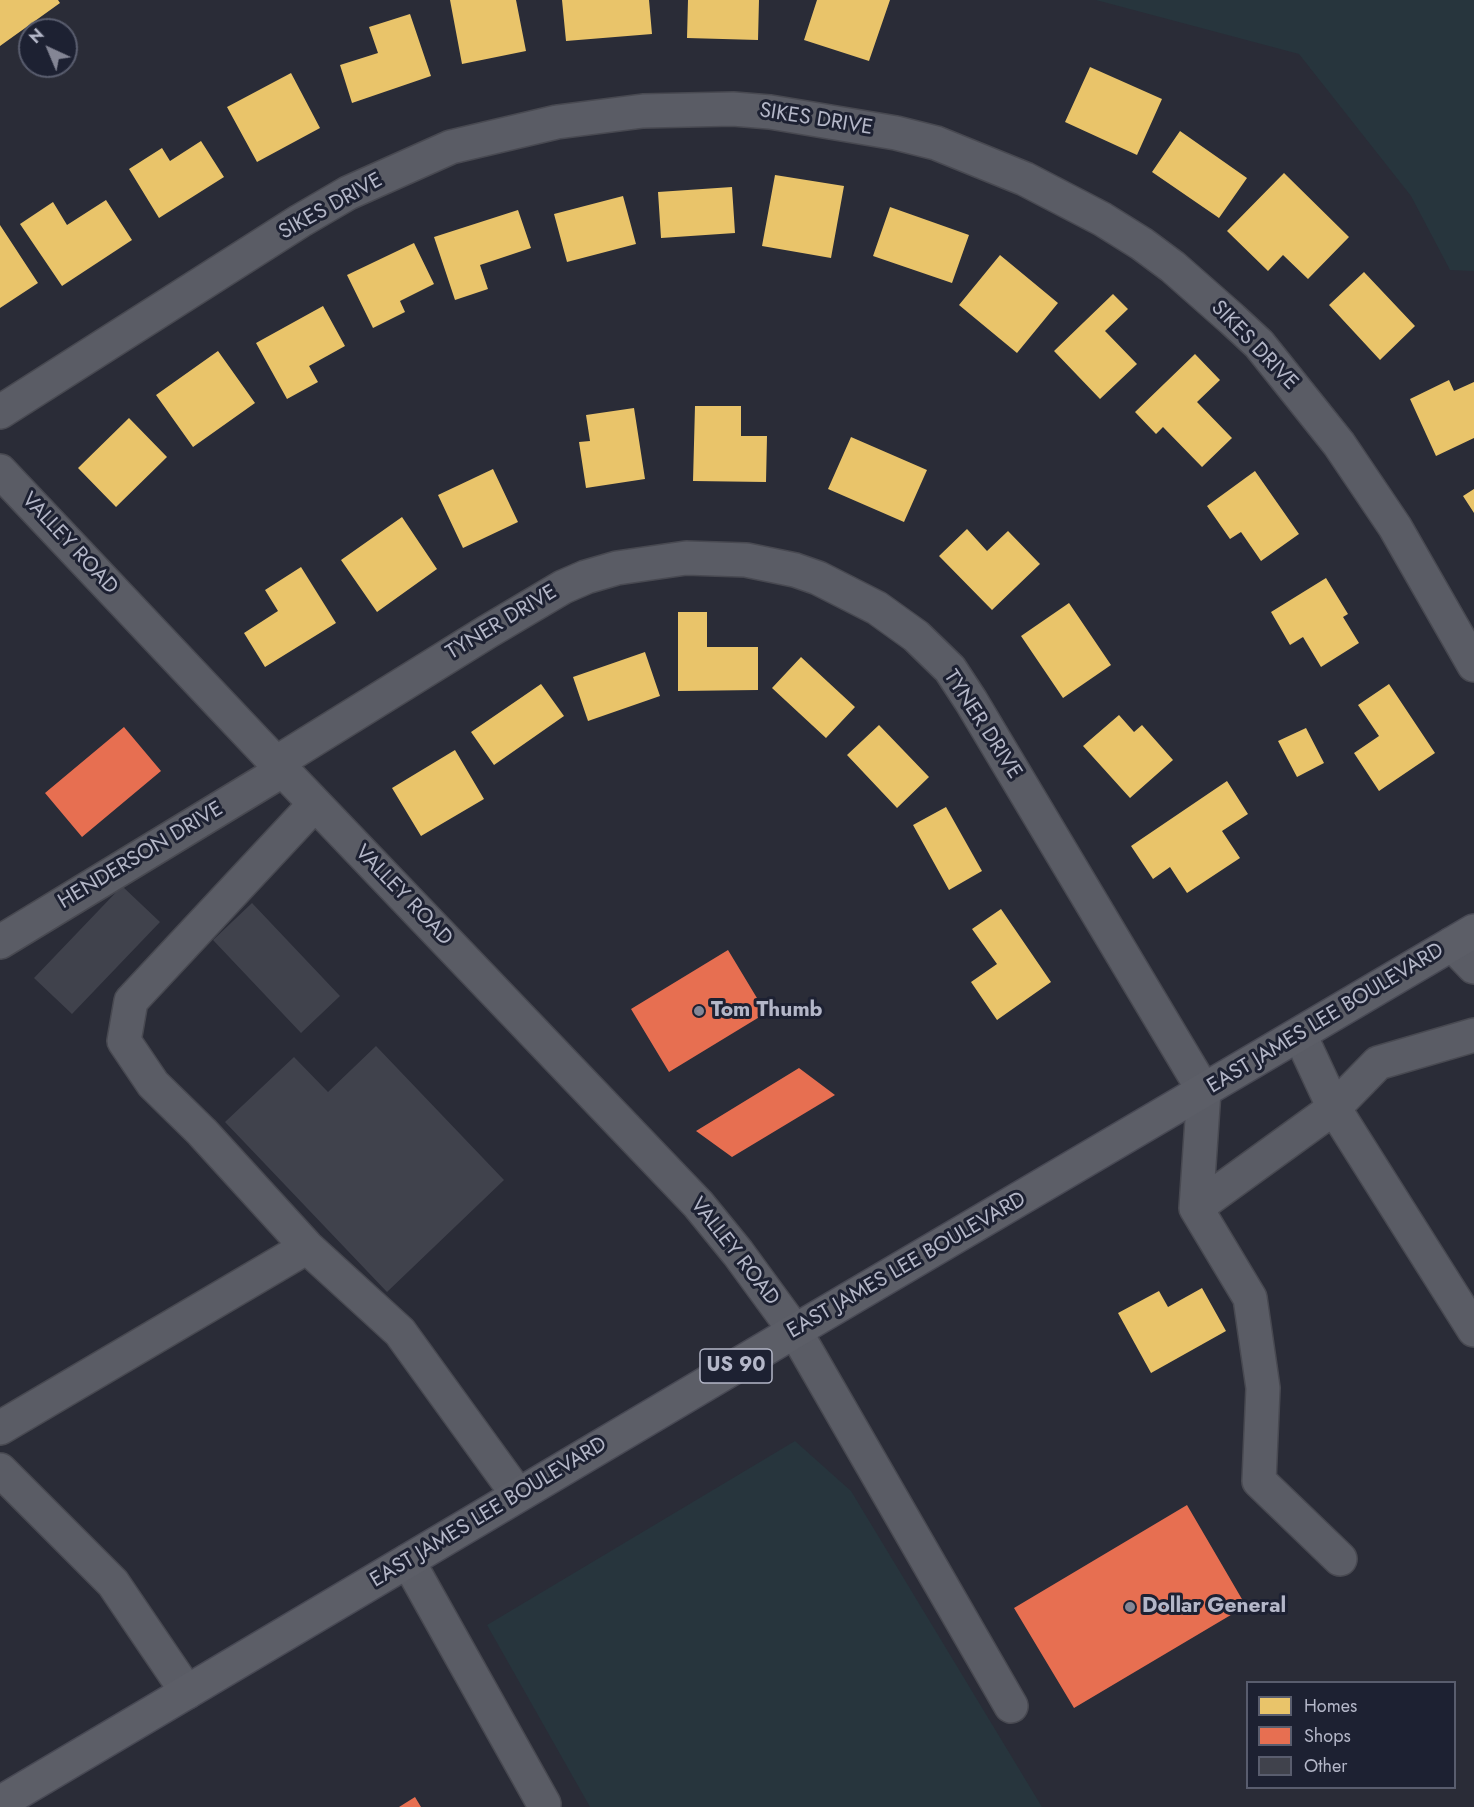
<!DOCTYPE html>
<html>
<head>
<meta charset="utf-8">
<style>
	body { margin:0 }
	#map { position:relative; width:1474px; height:1807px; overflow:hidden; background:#2a2c37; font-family:Jost,sans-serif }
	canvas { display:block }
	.legend { position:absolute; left:1246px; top:1681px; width:210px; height:108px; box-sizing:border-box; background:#1d2132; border:2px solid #595d6e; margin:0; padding:8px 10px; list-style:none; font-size:18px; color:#b4b7c8 }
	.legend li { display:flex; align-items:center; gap:12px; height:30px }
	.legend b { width:30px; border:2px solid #595d6e }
	.north { position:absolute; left:18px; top:18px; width:60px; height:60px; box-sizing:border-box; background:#1d2132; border:2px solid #595d6e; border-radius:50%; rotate:316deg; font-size:16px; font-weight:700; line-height:24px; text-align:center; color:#b4b7c8 }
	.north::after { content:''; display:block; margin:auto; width:21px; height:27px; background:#848695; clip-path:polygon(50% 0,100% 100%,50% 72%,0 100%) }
</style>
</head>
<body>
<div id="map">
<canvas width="1474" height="1807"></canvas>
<ul class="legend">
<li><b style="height:16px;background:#e9c46a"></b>Homes</li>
<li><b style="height:16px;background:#e76f51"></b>Shops</li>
<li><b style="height:16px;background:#40424c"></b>Other</li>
</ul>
<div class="north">N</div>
</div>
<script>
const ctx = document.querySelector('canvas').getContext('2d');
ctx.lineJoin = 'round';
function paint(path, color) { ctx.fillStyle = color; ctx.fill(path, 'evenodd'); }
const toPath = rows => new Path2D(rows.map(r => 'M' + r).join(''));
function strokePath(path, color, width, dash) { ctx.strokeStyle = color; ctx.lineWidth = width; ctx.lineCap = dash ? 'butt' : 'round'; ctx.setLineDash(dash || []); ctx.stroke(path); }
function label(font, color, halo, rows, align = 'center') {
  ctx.font = font + ' Jost,sans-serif'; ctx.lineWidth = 6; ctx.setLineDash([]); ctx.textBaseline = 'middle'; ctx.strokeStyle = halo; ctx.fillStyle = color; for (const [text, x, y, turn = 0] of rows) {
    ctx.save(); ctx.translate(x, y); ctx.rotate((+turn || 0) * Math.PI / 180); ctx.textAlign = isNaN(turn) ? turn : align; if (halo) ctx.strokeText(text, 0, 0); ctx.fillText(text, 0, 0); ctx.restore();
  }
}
const green = toPath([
	[1096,0,1474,0,1474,271,1450,270,1411,196,1299,54],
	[795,1441,851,1491,1042,1807,590,1807,487,1625]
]);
const homes = toPath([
	[0,0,58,0,60,3,0,46],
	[450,0,516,0,526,51,462,64],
	[562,0,649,0,652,34,566,41],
	[688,0,759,0,758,40,687,38],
	[817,0,890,0,869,61,804,40],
	[410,14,431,76,352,103,340,65,378,53,369,27],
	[1090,67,1162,99,1137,155,1065,122],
	[291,73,320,128,257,162,227,107],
	[1180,131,1247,178,1219,218,1152,172],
	[201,141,224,177,159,218,129,169,162,148,170,161],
	[1284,173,1349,237,1308,279,1283,255,1268,271,1227,231],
	[775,175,844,186,831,258,762,246],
	[732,187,735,233,661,238,658,192],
	[623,196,636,244,567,262,554,214],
	[106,200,132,240,62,286,20,224,53,202,67,225],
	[890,207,969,235,952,283,873,256],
	[518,210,531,248,480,265,488,289,455,300,434,237],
	[0,225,38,283,0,308],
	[414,243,434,284,400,301,405,312,373,328,347,275],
	[1000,255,1058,303,1017,353,959,305],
	[1364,272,1415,326,1380,360,1329,305],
	[1113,294,1128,309,1105,331,1137,364,1100,399,1054,351],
	[323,306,345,346,309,366,318,382,287,399,256,343],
	[218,351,255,403,193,447,156,395],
	[1195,354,1220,380,1197,402,1232,438,1202,467,1163,427,1156,434,1135,412],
	[1449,380,1454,391,1474,382,1474,438,1436,456,1410,399],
	[695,406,741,406,741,436,767,436,766,482,693,481],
	[634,408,645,479,586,488,579,442,590,441,586,415],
	[129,418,167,457,116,507,78,468],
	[851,437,927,470,904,522,828,489],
	[493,469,518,522,463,548,438,495],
	[1255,471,1299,534,1261,561,1241,532,1230,539,1207,506],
	[1474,489,1474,513,1463,496],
	[402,517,437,569,377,612,341,560],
	[967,529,987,551,1008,531,1040,564,992,610,939,556],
	[301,567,336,623,265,667,244,633,278,611,265,590],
	[1326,578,1348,614,1343,617,1359,643,1321,667,1303,637,1290,645,1271,612],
	[1069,603,1111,665,1063,698,1021,636],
	[678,612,707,612,707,647,758,647,758,690,678,691],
	[645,652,660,696,588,721,573,677],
	[801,657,855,707,826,738,772,688],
	[541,684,564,716,494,765,471,732],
	[1389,684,1435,753,1379,791,1354,753,1379,736,1358,705],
	[1119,715,1134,732,1142,725,1173,760,1130,798,1083,746],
	[879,725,929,777,897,808,847,755],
	[1306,728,1324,763,1297,777,1278,741],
	[455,750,484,799,421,836,392,788],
	[1227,781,1248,814,1222,831,1240,858,1187,893,1170,867,1153,879,1131,846],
	[946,807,982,871,949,890,913,825],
	[1001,909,1051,982,997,1020,971,982,997,964,972,929],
	[1202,1288,1226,1331,1151,1373,1118,1313,1159,1291,1168,1307]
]);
const shops = toPath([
	[124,727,161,771,82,837,45,793],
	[728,950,766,1013,669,1072,631,1009],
	[799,1068,835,1095,732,1157,696,1131],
	[1187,1505,1246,1606,1074,1708,1014,1608],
	[415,1797,421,1807,399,1807]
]);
const building = toPath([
	[122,886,160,922,72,1014,34,978],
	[252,903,340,996,301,1033,213,940],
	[376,1046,504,1180,387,1292,225,1122,294,1057,328,1092]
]);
const minor = toPath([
	[0,412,300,221,348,193,451,147,557,122,643,111,733,109,770,112,896,133,936,143,1025,179,1102,219,1142,244,1173,267,1232,319,1259,344,1339,444,1395,527,1474,665],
	[0,471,276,763,698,1204,738,1253,795,1331,1011,1706],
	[276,763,487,632,563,587,586,577,617,568,686,558,746,560,795,570,818,578,877,608,916,636,950,669,971,701,1204,1091,1196,1208],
	[315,804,131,1001,124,1041,153,1084,202,1132,307,1247,400,1332,518,1495],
	[0,942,283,770],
	[1452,944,1474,967],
	[1300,1035,1334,1108,1474,1330],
	[0,1428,307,1247],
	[0,1470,113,1583,187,1692],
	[1340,1559,1259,1481,1263,1388,1250,1298,1196,1208,1334,1108,1378,1063,1474,1035],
	[408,1561,544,1804]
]);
const major = toPath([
	[0,1803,795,1331,1474,931]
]);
const markers = [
	[699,1011,6,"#848695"],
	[1130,1607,6,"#848695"]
];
const shields = [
	[736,1366,72]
];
const shieldNames = [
	["US 90",736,1366]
];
const streetNames = [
	["SIKES DRIVE",816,120,9],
	["SIKES DRIVE",331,207,-29],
	["SIKES DRIVE",1254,346,46],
	["VALLEY ROAD",69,544,47],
	["TYNER DRIVE",502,623,-31],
	["TYNER DRIVE",982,725,57],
	["HENDERSON DRIVE",141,856,-31],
	["VALLEY ROAD",403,896,46],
	["EAST JAMES LEE BOULEVARD",1326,1019,-31],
	["VALLEY ROAD",734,1252,52],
	["EAST JAMES LEE BOULEVARD",907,1266,-30],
	["EAST JAMES LEE BOULEVARD",489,1513,-31]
];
const poiNames = [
	["Tom Thumb",711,1011],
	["Dollar General",1142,1607]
];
paint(green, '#27353d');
paint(homes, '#e9c46a');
paint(shops, '#e76f51');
paint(building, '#40424c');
strokePath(minor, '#484951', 36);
strokePath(major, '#484954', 36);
strokePath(minor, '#5a5c65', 33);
strokePath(major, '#5c5e67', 33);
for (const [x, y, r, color] of markers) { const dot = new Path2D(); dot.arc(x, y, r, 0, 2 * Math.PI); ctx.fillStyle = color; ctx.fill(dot); strokePath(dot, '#1d2132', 2); }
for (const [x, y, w] of shields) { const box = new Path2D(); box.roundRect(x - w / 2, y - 17, w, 34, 4.5); ctx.fillStyle = '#1d2132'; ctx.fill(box); strokePath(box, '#b4b7c8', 1.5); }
label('bold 20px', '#b4b7c8', null, shieldNames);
label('21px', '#b4b7c8', '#1d2132', streetNames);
label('bold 21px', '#b4b7c8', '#1d2132', poiNames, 'left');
</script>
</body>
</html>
